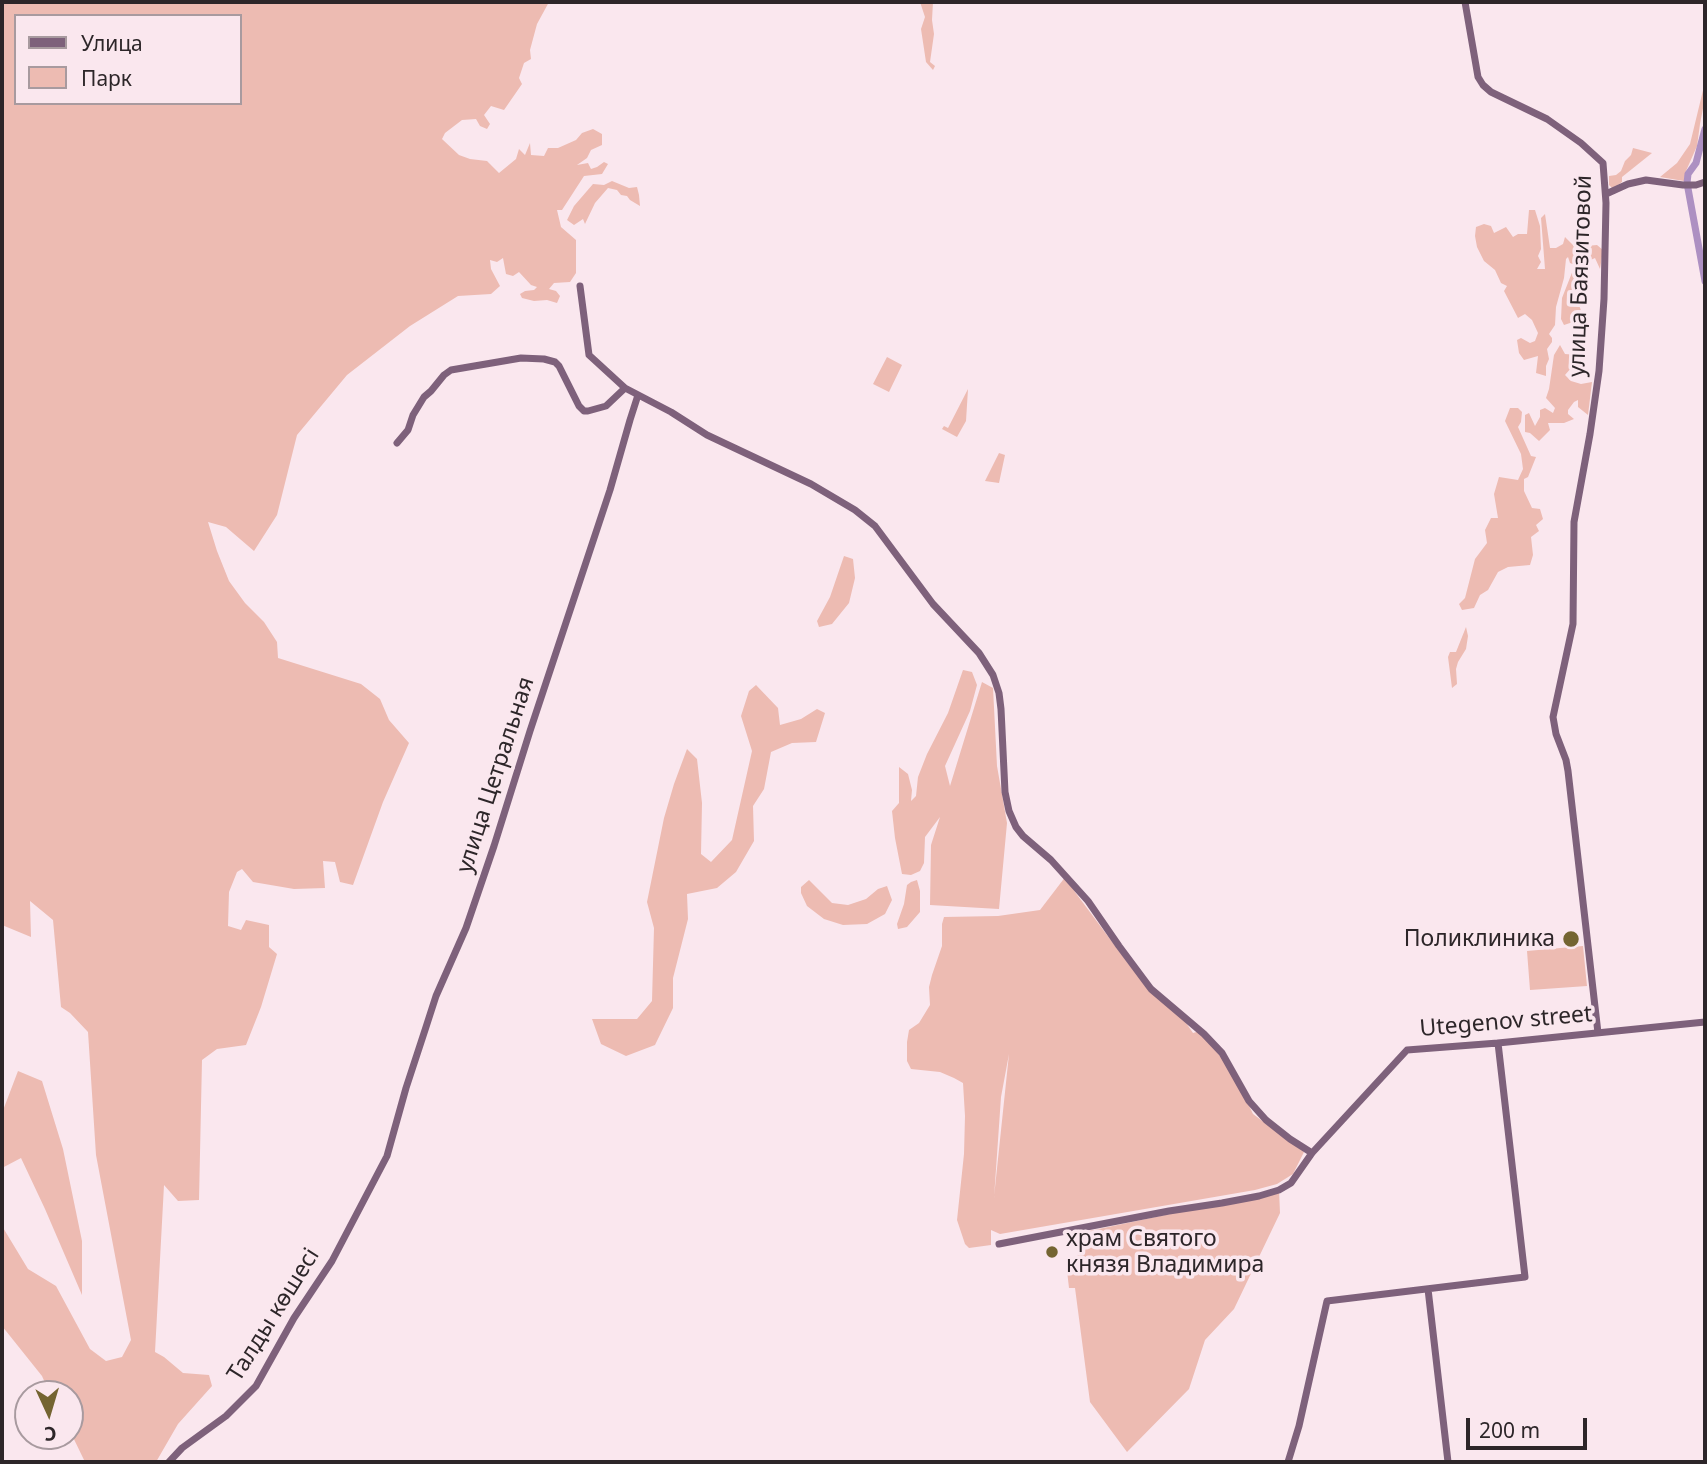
<!DOCTYPE html>
<html>
<head>
<meta charset="utf-8">
<style>
	body { margin:0 }
	#map { position:relative; width:1707px; height:1464px; overflow:hidden; background:#fae7ee; font-family:"Noto Sans",sans-serif }
	canvas { display:block }
	.frame { position:absolute; inset:0; border:4px solid #2d2629; pointer-events:none }
	.legend { position:absolute; left:14px; top:14px; width:228px; height:91px; box-sizing:border-box; background:#fae7ee; border:2px solid #a89a9f; margin:0; padding:9px 12px; list-style:none; font-size:21px; color:#2d2629 }
	.legend li { display:flex; align-items:center; gap:14px; height:35px }
	.legend b { width:35px; border:2px solid #a89a9f }
	.north { position:absolute; left:14px; top:1380px; width:70px; height:70px; box-sizing:border-box; background:#fae7ee; border:2px solid #a89a9f; border-radius:50%; rotate:176deg; font-size:19px; font-weight:700; line-height:28px; text-align:center; color:#2d2629 }
	.north::after { content:''; display:block; margin:auto; width:24px; height:32px; background:#746431; clip-path:polygon(50% 0,100% 100%,50% 72%,0 100%) }
	.scale { position:absolute; left:1466px; top:1418px; width:121px; height:32px; box-sizing:border-box; border:4px solid #2d2629; border-top:0; padding-left:9px; font-size:21px; line-height:24px; white-space:nowrap; color:#2d2629; -webkit-text-stroke:5px #fae7ee; paint-order:stroke }
</style>
</head>
<body>
<div id="map">
<canvas width="1707" height="1464"></canvas>
<div class="frame"></div>
<ul class="legend">
<li><b style="height:9px;background:#7e617b"></b>Улица</li>
<li><b style="height:19px;background:#edbbb2"></b>Парк</li>
</ul>
<div class="north">С</div>
<div class="scale">200 m</div>
</div>
<script>
const ctx = document.querySelector('canvas').getContext('2d');
ctx.lineJoin = 'round';
function paint(path, color) { ctx.fillStyle = color; ctx.fill(path, 'evenodd'); }
const toPath = rows => new Path2D(rows.map(r => 'M' + r).join(''));
function strokePath(path, color, width, dash) { ctx.strokeStyle = color; ctx.lineWidth = width; ctx.lineCap = dash ? 'butt' : 'round'; ctx.setLineDash(dash || []); ctx.stroke(path); }
function label(font, color, halo, rows, align = 'center') {
  ctx.font = font + ' "Noto Sans",sans-serif'; ctx.lineWidth = 7; ctx.setLineDash([]); ctx.textBaseline = 'middle'; ctx.strokeStyle = halo; ctx.fillStyle = color; for (const [text, x, y, turn = 0] of rows) {
    ctx.save(); ctx.translate(x, y); ctx.rotate((+turn || 0) * Math.PI / 180); ctx.textAlign = isNaN(turn) ? turn : align; if (halo) ctx.strokeText(text, 0, 0); ctx.fillText(text, 0, 0); ctx.restore();
  }
}
const green = toPath([
	[2,2,549,2,537,24,530,50,531,59,524,63,519,78,522,84,504,110,491,106,484,115,490,124,487,129,480,126,476,119,462,120,445,133,442,139,459,155,470,159,487,161,499,173,516,159,519,149,525,155,530,143,531,155,544,156,548,148,558,148,576,140,582,133,593,129,602,134,602,145,591,150,587,158,577,165,588,163,591,169,597,167,604,162,608,164,602,174,584,176,562,210,557,210,561,227,576,240,576,273,570,282,554,283,549,289,556,291,560,296,557,303,547,300,534,301,522,298,520,294,525,291,534,290,537,287,531,285,519,272,513,276,506,274,503,258,497,262,490,260,491,269,500,286,491,294,458,296,410,326,347,375,297,435,277,515,254,551,226,527,208,522,217,551,229,581,245,603,264,622,277,642,278,658,361,684,380,699,389,720,409,743,383,802,353,885,340,882,335,862,323,861,325,888,294,889,253,882,242,869,237,872,229,892,228,926,241,930,246,920,269,925,269,947,277,954,261,1007,246,1045,217,1049,202,1060,199,1200,178,1201,164,1185,155,1352,164,1357,183,1373,209,1375,212,1386,178,1424,156,1462,85,1462,70,1431,70,1394,50,1394,42,1376,2,1326,2,1226,28,1269,56,1286,90,1349,106,1361,122,1357,131,1340,96,1155,88,1032,70,1013,61,1007,53,920,30,901,31,937,2,925],
	[16,16,240,16,240,103,16,103],
	[920,2,933,2,932,20,934,34,930,62,935,66,933,70,926,62,921,29,925,17],
	[1705,82,1705,98,1700,124,1697,146,1686,171,1684,181,1660,177,1677,163,1690,144],
	[1633,148,1652,153,1622,177,1622,182,1613,189,1609,185,1609,176,1616,175,1621,171,1625,161,1631,155],
	[612,181,629,188,637,187,639,195,640,206,630,200,627,196,621,195,617,190,608,188,595,203,585,224,583,219,574,225,567,220,574,206,593,184,604,185],
	[1529,210,1535,210,1540,226,1541,249,1538,256,1541,262,1537,269,1545,269,1541,218,1545,214,1550,248,1556,248,1563,244,1565,237,1578,250,1586,246,1597,245,1603,250,1600,269,1595,258,1584,263,1577,271,1577,281,1583,290,1578,301,1581,311,1573,322,1564,325,1561,319,1562,298,1575,265,1570,263,1568,257,1566,259,1564,278,1556,307,1555,325,1549,334,1552,338,1552,342,1547,349,1549,359,1546,366,1546,376,1536,373,1538,356,1524,360,1519,353,1517,340,1521,338,1530,343,1535,341,1538,333,1532,320,1525,314,1518,318,1504,291,1507,286,1501,283,1495,270,1484,261,1477,247,1475,236,1476,227,1484,224,1491,226,1494,233,1506,227,1513,237,1518,234,1527,234],
	[1560,345,1565,354,1577,355,1578,360,1565,375,1571,381,1581,384,1592,382,1588,415,1578,407,1578,400,1574,402,1568,410,1568,414,1574,419,1564,423,1548,423,1550,430,1539,441,1530,433,1525,432,1525,415,1529,413,1535,426,1540,417,1540,410,1545,408,1553,413,1555,408,1546,398,1549,389,1554,355],
	[887,357,902,365,889,392,873,384],
	[968,389,966,421,957,437,942,429,944,426,948,428],
	[1510,408,1518,408,1522,412,1521,422,1518,427,1531,456,1536,457,1528,477,1524,479,1524,491,1532,508,1540,509,1543,519,1536,525,1539,531,1531,537,1533,555,1530,565,1508,567,1498,572,1488,590,1480,595,1474,608,1462,610,1459,604,1465,598,1475,559,1487,543,1485,530,1491,518,1498,518,1494,494,1499,477,1518,480,1523,469,1521,454,1505,421],
	[999,453,1005,455,999,483,985,481],
	[844,556,853,559,855,578,849,603,832,624,819,627,817,621,830,597],
	[1466,627,1468,636,1466,649,1458,662,1456,669,1457,684,1452,688,1448,657,1450,652,1456,652],
	[963,670,972,672,977,685,970,711,945,766,950,786,982,682,993,688,997,766,1007,823,999,909,930,905,931,845,940,817,925,837,924,863,920,871,911,875,902,874,895,838,892,811,899,803,899,767,908,774,912,790,911,801,916,796,918,777,927,754,948,713],
	[756,685,778,708,780,725,801,719,817,709,825,713,816,742,792,743,771,752,764,789,753,806,754,841,736,872,717,888,687,894,688,919,673,978,673,1008,655,1045,626,1056,601,1044,592,1019,637,1019,652,1001,654,928,647,902,664,818,674,784,687,749,697,759,702,803,701,854,711,862,732,840,752,751,741,716,749,691],
	[1066,876,1075,892,1130,966,1180,1014,1193,1033,1200,1031,1233,1072,1253,1114,1304,1152,1293,1174,1277,1184,1255,1190,1000,1234,991,1230,991,1245,969,1248,965,1244,957,1220,964,1154,965,1116,963,1083,954,1078,940,1072,911,1069,907,1061,907,1042,909,1030,919,1023,930,1005,929,987,932,975,942,946,942,924,944,917,998,916,1040,910],
	[1009,1054,994,1197,994,1198,1001,1097],
	[809,880,832,903,848,905,866,899,878,889,887,886,892,900,885,914,867,924,843,925,824,919,807,906,801,893,801,887],
	[917,880,920,891,920,912,907,927,898,929,897,924,904,904,907,885,911,882],
	[1583,946,1587,986,1530,990,1527,951],
	[18,1071,42,1081,63,1149,82,1241,82,1295,45,1209,21,1158,2,1168,2,1113],
	[1279,1190,1280,1213,1234,1309,1205,1340,1189,1389,1127,1452,1090,1402,1075,1288,1069,1288,1066,1262,1073,1262,1073,1259,1078,1258,1075,1234,1222,1203]
]);
const river = toPath([
	[1705,129,1696,163,1688,174,1687,183,1705,281]
]);
const secondary = toPath([
	[1465,2,1478,77,1483,85,1491,92,1547,119,1581,143,1603,163,1606,203,1604,299,1599,371,1590,434,1574,522,1573,624,1553,717,1556,734,1566,760,1568,771,1598,1033],
	[1606,194,1628,184,1646,180,1683,185,1696,185,1705,182],
	[580,286,589,355,625,388],
	[397,443,408,430,413,415,424,397,431,391,444,375,451,370,521,358,544,359,555,362,559,366,579,406,584,411,588,411,606,406,625,388,671,412,707,435,811,484,855,510,875,526,933,604,979,653,993,675,999,693,1001,709,1005,792,1009,811,1016,827,1023,836,1051,860,1088,901,1119,946,1151,989,1204,1034,1222,1053,1249,1101,1266,1120,1290,1139,1312,1153],
	[999,1244,1169,1211,1222,1203,1259,1196,1279,1190,1291,1183,1312,1153,1407,1050,1498,1043,1705,1022],
	[1428,1289,1448,1462],
	[169,1462,182,1448,226,1416,256,1386,294,1318,332,1261,387,1156,406,1088,426,1027,436,996,466,928,494,846,530,731,610,490,630,420,638,395],
	[1288,1462,1299,1426,1327,1301,1525,1277,1498,1043]
]);
const markers = [
	[1571,939,9,"#746431"],
	[1052,1252,7,"#746431"]
];
const streetNames = [
	["улица Баязитовой",1581,276,-88],
	["улица Цетральная",496,775,-72],
	["Utegenov street",1506,1022,-5],
	["Талды көшесі",274,1315,-58]
];
const poiNames = [
	["Поликлиника",1555,939],
	["храм Святого",1066,1239,"left"],
	["князя Владимира",1066,1265,"left"]
];
paint(green, '#edbbb2');
strokePath(river, '#ad90c2', 7);
strokePath(secondary, '#7e617b', 7);
for (const [x, y, r, color] of markers) { const dot = new Path2D(); dot.arc(x, y, r, 0, 2 * Math.PI); ctx.fillStyle = color; ctx.fill(dot); strokePath(dot, '#fae7ee', 2.5); }
label('23px', '#2d2629', '#fae7ee', streetNames);
label('23px', '#2d2629', '#fae7ee', poiNames, 'right');
</script>
</body>
</html>
